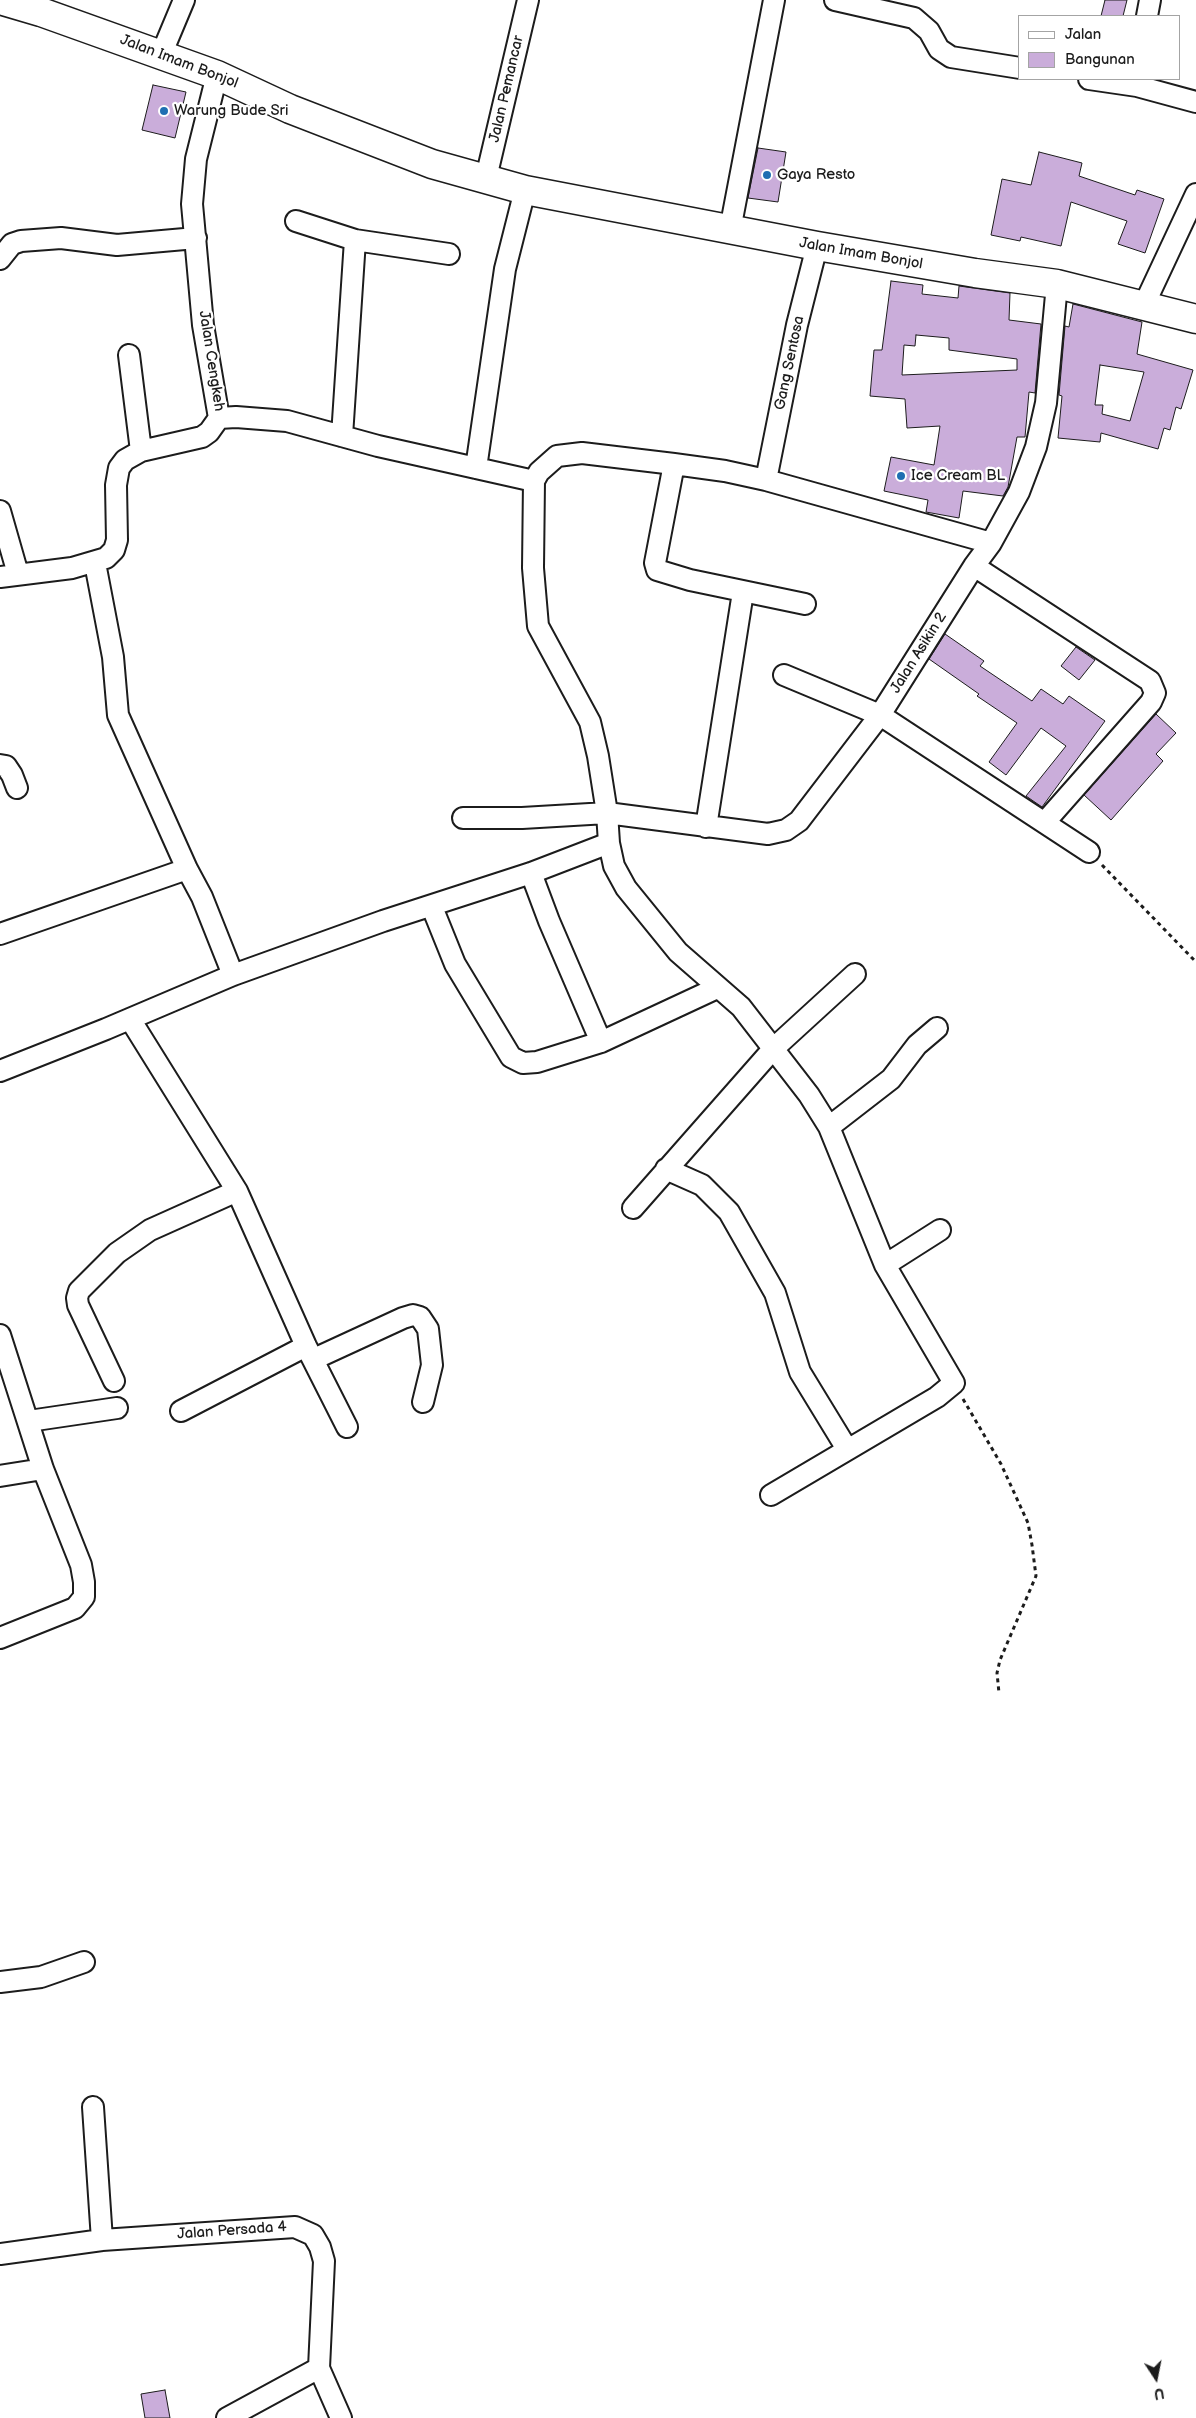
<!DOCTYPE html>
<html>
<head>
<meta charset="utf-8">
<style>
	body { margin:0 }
	#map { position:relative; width:1196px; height:2418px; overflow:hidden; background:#fff; font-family:"Balsamiq Sans",sans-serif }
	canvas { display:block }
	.legend { position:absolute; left:1018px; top:15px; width:162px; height:65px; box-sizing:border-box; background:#fff; border:1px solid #a4a4a4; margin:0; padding:6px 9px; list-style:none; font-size:15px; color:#1c1c1c }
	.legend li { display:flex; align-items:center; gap:10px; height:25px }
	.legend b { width:25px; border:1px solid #a4a4a4 }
	.north { position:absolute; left:1131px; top:2353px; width:50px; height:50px; -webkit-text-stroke:4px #fff; paint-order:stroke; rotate:169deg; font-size:14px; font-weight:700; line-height:20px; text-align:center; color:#1c1c1c }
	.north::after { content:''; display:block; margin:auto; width:18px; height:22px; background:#1c1c1c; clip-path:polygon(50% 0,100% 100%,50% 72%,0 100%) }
</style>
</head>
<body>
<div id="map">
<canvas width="1196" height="2418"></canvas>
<ul class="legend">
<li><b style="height:6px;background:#fff"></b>Jalan</li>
<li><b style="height:14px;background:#caadda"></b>Bangunan</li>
</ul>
<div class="north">U</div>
</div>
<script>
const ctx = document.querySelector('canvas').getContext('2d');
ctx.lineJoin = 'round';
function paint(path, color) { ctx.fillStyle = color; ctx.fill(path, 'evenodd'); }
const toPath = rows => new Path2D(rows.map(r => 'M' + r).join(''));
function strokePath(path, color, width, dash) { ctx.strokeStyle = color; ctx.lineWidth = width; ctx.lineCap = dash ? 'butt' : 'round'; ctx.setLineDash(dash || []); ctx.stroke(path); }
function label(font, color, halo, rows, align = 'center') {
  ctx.font = font + ' "Balsamiq Sans",sans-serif'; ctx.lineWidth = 4.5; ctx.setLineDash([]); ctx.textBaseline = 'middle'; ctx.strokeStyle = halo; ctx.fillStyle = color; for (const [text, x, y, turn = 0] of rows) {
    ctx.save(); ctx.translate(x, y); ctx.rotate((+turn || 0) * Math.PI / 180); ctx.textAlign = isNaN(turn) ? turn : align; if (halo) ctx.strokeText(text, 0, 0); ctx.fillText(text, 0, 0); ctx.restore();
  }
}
const building = toPath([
	[1105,0,1127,0,1123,16,1101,16,1105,0],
	[153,85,186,92,175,138,142,130,153,85],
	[758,148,786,152,778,202,748,198,758,148],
	[1039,152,1082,163,1079,176,1135,195,1137,190,1164,199,1145,253,1118,244,1127,221,1071,202,1061,246,1021,237,1020,241,991,235,1002,179,1031,185,1039,152],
	[891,281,923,285,922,294,958,298,959,286,1010,293,1009,320,1041,324,1035,393,1029,392,1025,437,1017,437,1008,487,1003,496,963,491,959,518,926,512,928,500,884,491,891,457,934,465,940,426,907,428,905,399,870,396,874,350,882,350,891,281],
	[916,335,949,338,949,350,1017,359,1017,370,902,375,904,345,915,346,916,335],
	[1073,304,1142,322,1137,354,1193,370,1181,409,1176,407,1170,430,1164,428,1158,449,1101,433,1100,442,1058,438,1062,396,1059,395,1065,326,1069,327,1073,304],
	[1100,365,1144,372,1130,421,1102,414,1103,405,1095,405,1100,365],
	[945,634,984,661,980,666,1032,701,1041,689,1063,704,1069,696,1105,721,1042,807,1026,796,1066,746,1041,728,1006,775,989,762,1017,723,977,696,979,694,929,659,945,634],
	[1076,647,1095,660,1079,680,1061,666,1076,647],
	[1156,714,1176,733,1156,754,1163,761,1111,820,1084,795,1156,714],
	[165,2390,170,2418,145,2418,141,2394,165,2390]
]);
const path = toPath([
	[1102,865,1196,962],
	[963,1399,1001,1464,1028,1523,1032,1545,1036,1576,1000,1660,997,1673,999,1693]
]);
const minor = toPath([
	[835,0,914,18,929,31,939,49,951,57,1020,68],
	[1147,16,1150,0],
	[161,55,184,0],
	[217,75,196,159,192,204,203,325,219,418,236,417,287,421,378,446,534,481],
	[1089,79,1137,86,1196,102],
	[486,178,528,0],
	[296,221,355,240],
	[730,230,774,0],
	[0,259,12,244,21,241,61,238,117,245,196,238],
	[1144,305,1196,194],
	[129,355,141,451],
	[342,436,355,240,449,254],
	[674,464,655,563,657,570,690,580,805,604],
	[476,468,505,269,525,190],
	[766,480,797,325,817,246],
	[0,511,18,574],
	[95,563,113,657,118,715,187,869,202,897,233,975],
	[974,566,1150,681,1155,693,1151,702,1045,822],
	[0,577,72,568,106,558,114,550,117,540,116,485,119,468,125,460,141,451,202,437,209,432,219,418],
	[784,675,880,715,1089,852],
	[0,765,6,766,12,775,17,788],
	[463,818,522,818,607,813,768,834,786,830,799,821,880,715,974,566,991,543,1019,492,1036,447,1046,403,1057,284],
	[706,827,743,592],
	[531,873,549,921,601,1042],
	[432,907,455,964,511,1057,523,1063,537,1062,601,1042,717,988],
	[0,934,187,869],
	[130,1019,237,1191,306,1346,347,1427],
	[0,1071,106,1029,233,975,383,921,531,873,609,843],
	[829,1127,891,1079,917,1045,937,1028],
	[666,1169,702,1185,729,1212,775,1293,800,1372,847,1449],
	[633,1208,773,1049,855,974],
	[885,1265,940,1230],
	[0,1335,43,1469,81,1565,84,1582,84,1597,75,1608,0,1638],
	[314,1359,403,1318,413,1315,420,1317,428,1329,432,1365,423,1402],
	[114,1381,78,1305,77,1298,79,1291,117,1253,150,1230,237,1191],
	[181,1411,306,1346],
	[29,1421,117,1408],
	[0,1476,43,1469],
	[771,1495,937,1397,954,1383,885,1265,829,1127,809,1095,741,1007,678,952,626,888,614,866,609,843,607,813,598,756,590,722,538,626,533,568,534,481,539,472,557,456,582,453,674,464,725,471,766,480,991,543],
	[0,1982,41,1977,84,1962],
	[93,2107,102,2240],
	[0,2254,102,2240,295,2227,313,2235,320,2247,324,2261,319,2368,227,2418],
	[319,2368,341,2418]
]);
const highway = toPath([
	[0,0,41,12,217,75,290,109,432,164,525,190,817,246,975,273,1057,284,1196,319]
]);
const markers = [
	[164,111,5,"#1f6fb2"],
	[767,175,5,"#1f6fb2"],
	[901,476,5,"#1f6fb2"]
];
const streetNames = [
	["Jalan Imam Bonjol",179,62,21],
	["Jalan Pemancar",507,89,-77],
	["Jalan Imam Bonjol",861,254,10],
	["Jalan Cengkeh",211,361,81],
	["Gang Sentosa",790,363,-78],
	["Jalan Asikin 2",919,653,-58],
	["Jalan Persada 4",232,2231,-4]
];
const poiNames = [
	["Warung Bude Sri",174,111],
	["Gaya Resto",777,175],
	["Ice Cream BL",911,476]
];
paint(building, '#caadda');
strokePath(building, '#1c1c1c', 1);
strokePath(minor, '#1c1c1c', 24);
strokePath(highway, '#1c1c1c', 31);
strokePath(path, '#1c1c1c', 3, [4, 4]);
strokePath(minor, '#fff', 20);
strokePath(highway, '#fff', 28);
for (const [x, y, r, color] of markers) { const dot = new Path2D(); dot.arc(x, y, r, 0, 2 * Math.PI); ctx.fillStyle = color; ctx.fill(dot); strokePath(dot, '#fff', 2); }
label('15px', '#1c1c1c', '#fff', streetNames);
label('15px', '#1c1c1c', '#fff', poiNames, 'left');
</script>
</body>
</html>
